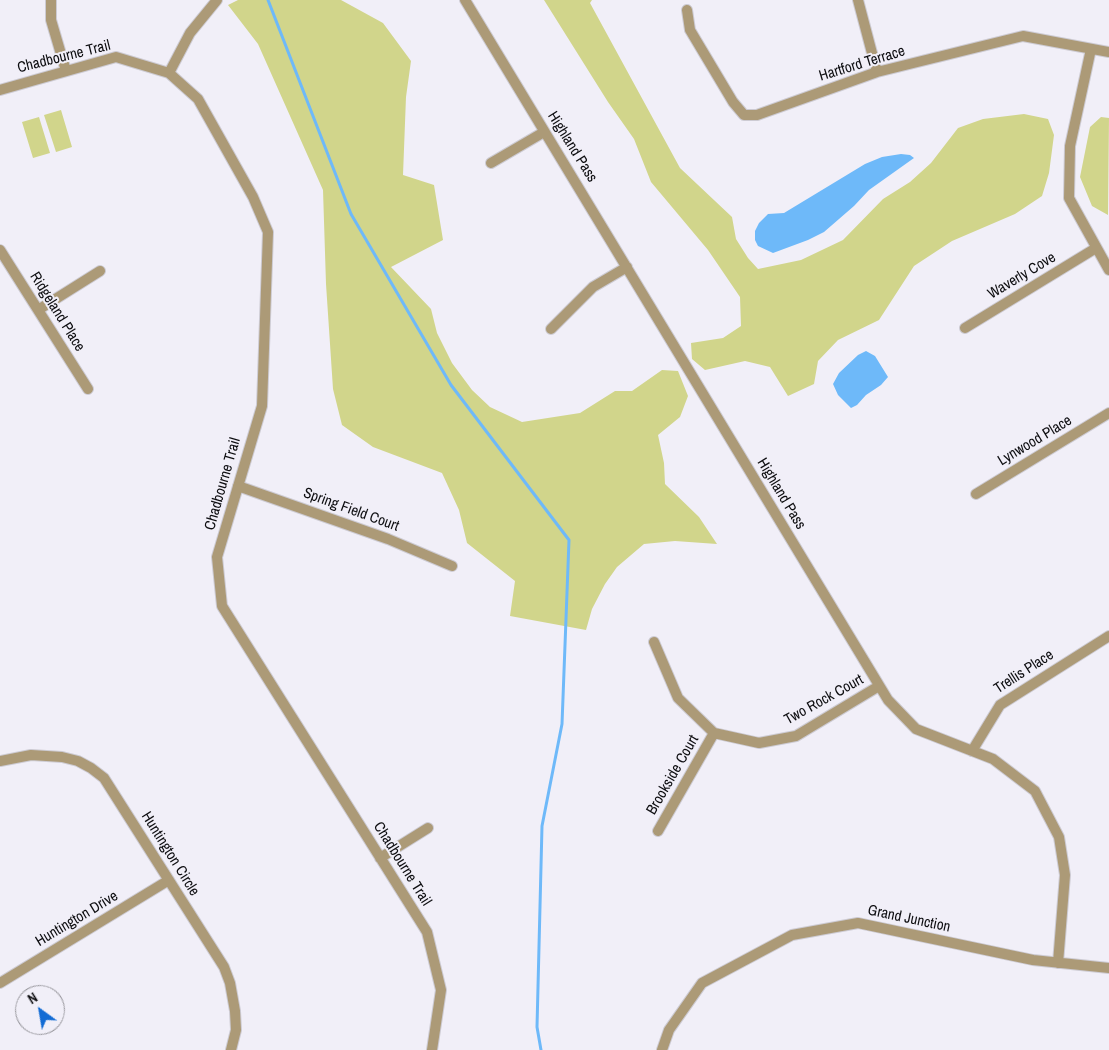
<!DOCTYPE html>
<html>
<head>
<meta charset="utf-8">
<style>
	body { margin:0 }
	#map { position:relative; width:1109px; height:1050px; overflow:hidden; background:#f1eff8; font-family:"Archivo Narrow",sans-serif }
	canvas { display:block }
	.north { position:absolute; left:15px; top:985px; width:50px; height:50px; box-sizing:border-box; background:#f1eff8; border:1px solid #96959b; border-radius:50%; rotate:328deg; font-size:14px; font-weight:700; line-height:20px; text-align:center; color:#0d0d10 }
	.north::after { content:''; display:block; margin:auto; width:18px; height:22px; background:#126bd4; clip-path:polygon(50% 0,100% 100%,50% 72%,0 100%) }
</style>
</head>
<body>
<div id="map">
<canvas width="1109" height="1050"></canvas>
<div class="north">N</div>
</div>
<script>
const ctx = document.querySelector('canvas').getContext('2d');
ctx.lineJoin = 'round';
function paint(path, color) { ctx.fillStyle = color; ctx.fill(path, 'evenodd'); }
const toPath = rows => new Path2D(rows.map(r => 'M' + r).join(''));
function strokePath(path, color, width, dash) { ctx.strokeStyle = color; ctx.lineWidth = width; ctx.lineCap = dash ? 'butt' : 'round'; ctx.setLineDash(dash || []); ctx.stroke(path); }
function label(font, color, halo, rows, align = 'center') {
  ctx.font = font + ' "Archivo Narrow",sans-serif'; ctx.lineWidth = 4; ctx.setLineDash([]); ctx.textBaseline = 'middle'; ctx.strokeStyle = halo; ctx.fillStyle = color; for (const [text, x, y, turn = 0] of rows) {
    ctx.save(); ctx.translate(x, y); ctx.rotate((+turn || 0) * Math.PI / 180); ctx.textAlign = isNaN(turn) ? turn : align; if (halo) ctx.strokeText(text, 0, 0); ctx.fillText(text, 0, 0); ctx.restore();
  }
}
const green = toPath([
	[238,0,341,0,383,23,411,61,406,97,403,175,434,185,443,240,391,267,431,309,437,333,452,363,472,390,490,407,522,422,580,413,615,391,632,391,662,370,678,371,688,396,680,417,658,435,664,463,665,484,699,517,717,544,675,541,644,544,617,567,605,584,592,609,586,630,510,616,515,581,467,543,459,510,442,473,373,447,342,425,333,389,326,284,323,190,258,44,228,5],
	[544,0,592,0,590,3,680,168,732,217,736,239,748,258,758,269,801,260,843,240,883,199,910,182,931,163,958,128,983,119,1024,114,1048,119,1054,135,1049,173,1042,196,1015,214,952,241,914,266,879,320,838,340,818,361,814,384,788,396,770,367,745,361,705,370,692,359,691,343,723,338,741,326,740,297,708,250,651,182,634,139,608,102],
	[61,110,72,147,56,152,44,115],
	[39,117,50,153,33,158,22,122],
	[1101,117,1109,118,1108,215,1092,206,1080,177,1090,127]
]);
const water = toPath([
	[901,154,910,155,914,158,869,190,854,206,824,232,808,240,773,253,758,246,755,240,755,231,759,223,768,214,784,213,865,164,882,157],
	[866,351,875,356,888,377,881,385,866,395,857,405,851,408,838,395,833,384,839,373,858,355]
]);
const stream = toPath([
	[268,0,351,214,451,385,569,540,562,724,542,826,537,1027,541,1050]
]);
const street = toPath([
	[51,0,51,20,66,71],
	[465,0,888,700,916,729,993,759,1035,791,1059,837,1065,875,1058,963],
	[858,0,877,72],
	[687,10,690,30,733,102,744,115,757,115,877,72,1023,36,1109,52],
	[1091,49,1070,146,1069,198,1109,270],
	[169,73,190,33,217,0],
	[0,90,116,57,169,73,198,99,253,197,268,232,262,406,217,557,222,606,427,932,441,990,432,1050],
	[491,163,544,132],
	[0,250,88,389],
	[38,310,100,271],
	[965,328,1096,248],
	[551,329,593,287,627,267],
	[238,486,388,539,452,566],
	[976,494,1109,413],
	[654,642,678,698,714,733,759,743,796,736,879,686],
	[972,751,1000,705,1109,636],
	[0,761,31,755,62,757,78,761,91,768,104,778,224,967,230,983,235,1011,236,1030,231,1050],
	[658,831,714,733],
	[380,858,428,828],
	[0,983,169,880],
	[662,1050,669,1030,702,983,792,935,858,923,1033,960,1109,968]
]);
const streetNames = [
	["Chadbourne Trail",64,57,-14],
	["Hartford Terrace",862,64,-17],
	["Highland Pass",572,147,58],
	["Waverly Cove",1022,276,-31],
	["Ridgeland Place",57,312,58],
	["Lynwood Place",1035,441,-31],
	["Chadbourne Trail",223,484,-74],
	["Highland Pass",781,494,59],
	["Spring Field Court",351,510,20],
	["Trellis Place",1024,672,-33],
	["Two Rock Court",824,700,-29],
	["Brookside Court",673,775,-60],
	["Huntington Circle",170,854,58],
	["Chadbourne Trail",402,864,58],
	["Huntington Drive",77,919,-31],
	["Grand Junction",909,919,12]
];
paint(green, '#d1d58b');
paint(water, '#6eb9f9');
strokePath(stream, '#6eb9f9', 3);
strokePath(street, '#cdcbd3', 12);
strokePath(street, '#ac9a77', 10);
label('15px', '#0d0d10', '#f1eff8', streetNames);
</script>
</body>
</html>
